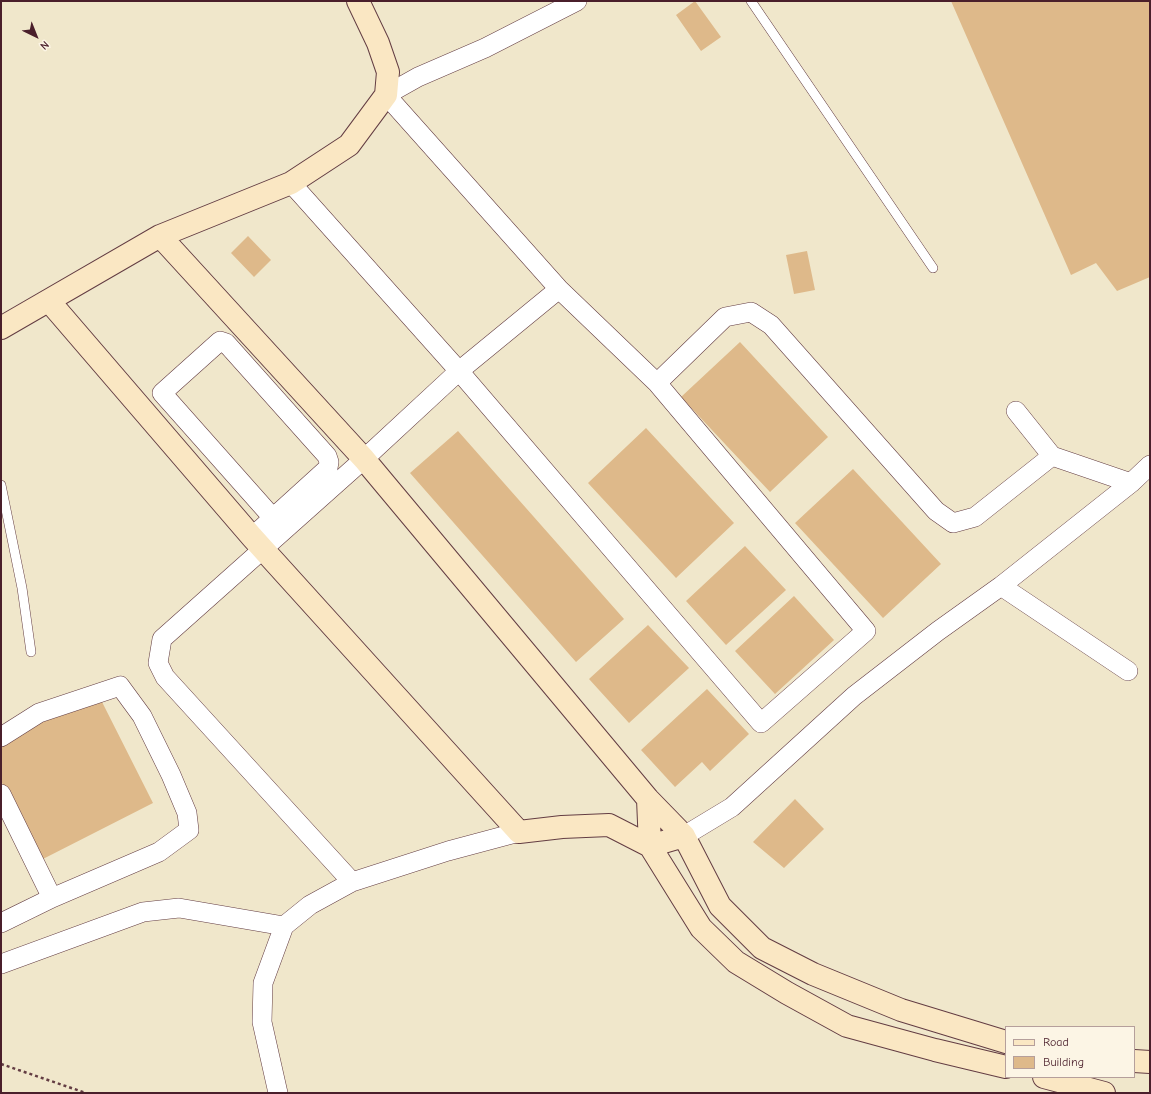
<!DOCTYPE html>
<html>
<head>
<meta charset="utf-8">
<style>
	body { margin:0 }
	#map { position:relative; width:1151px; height:1094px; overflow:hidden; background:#f0e7cb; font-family:"Comic Neue",sans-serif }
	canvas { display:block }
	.frame { position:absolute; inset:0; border:2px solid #4a1f2b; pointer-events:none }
	.legend { position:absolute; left:1005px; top:1026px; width:130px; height:52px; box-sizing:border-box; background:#fcf5e5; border:1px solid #b59f9b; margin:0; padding:5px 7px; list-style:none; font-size:12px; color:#4a1f2b }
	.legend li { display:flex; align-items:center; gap:8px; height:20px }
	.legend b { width:20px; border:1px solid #b59f9b }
	.north { position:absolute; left:16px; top:16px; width:40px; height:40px; -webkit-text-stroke:3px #fcf5e5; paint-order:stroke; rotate:137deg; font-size:11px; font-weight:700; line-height:16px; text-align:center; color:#4a1f2b }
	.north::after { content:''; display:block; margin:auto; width:14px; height:18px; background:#4a1f2b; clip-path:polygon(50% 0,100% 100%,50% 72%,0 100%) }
</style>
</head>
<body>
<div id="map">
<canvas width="1151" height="1094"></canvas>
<div class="frame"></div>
<ul class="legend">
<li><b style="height:5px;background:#fae7c3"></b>Road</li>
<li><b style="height:11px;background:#deb98a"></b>Building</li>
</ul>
<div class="north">N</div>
</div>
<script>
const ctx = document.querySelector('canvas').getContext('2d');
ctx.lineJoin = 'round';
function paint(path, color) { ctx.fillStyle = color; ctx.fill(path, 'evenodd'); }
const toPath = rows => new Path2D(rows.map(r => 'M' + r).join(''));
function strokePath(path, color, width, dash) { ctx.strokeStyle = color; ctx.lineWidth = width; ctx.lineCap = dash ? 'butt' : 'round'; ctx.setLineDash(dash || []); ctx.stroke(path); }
const building = toPath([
	[695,1,721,37,701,51,676,15],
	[951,1,1150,1,1150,277,1117,291,1096,263,1071,275],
	[248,236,271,260,254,277,231,253],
	[807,251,815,290,794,294,786,255],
	[740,342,828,437,770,492,681,397],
	[646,428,734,523,676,578,588,483],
	[458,431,624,619,576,662,410,473],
	[853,469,941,564,883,618,795,523],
	[745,546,786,590,726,645,686,601],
	[794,596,834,640,775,694,735,651],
	[648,625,689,668,629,723,589,679],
	[707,689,749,734,710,771,702,762,675,787,641,750],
	[98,694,153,803,41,860,1,781,1,743],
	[795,799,824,829,784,868,753,842]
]);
const path = toPath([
	[1,1064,86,1093]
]);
const lane = toPath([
	[751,1,933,268],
	[1,485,22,588,31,652]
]);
const street = toPath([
	[291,183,459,371,761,723,866,631,657,383],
	[559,289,386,95,418,77,485,48,577,1],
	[1016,411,1052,456,1131,483],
	[252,537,328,468,329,462,327,456,226,343,220,341,162,393,273,518],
	[1001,586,1131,483,1150,465],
	[1,737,39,713,120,686,142,716,171,775,187,813,189,830,159,852,52,898,1,923],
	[1,794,52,898],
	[684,836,732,807,854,696,938,631,1001,586,1128,671],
	[352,882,165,677,158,663,162,639,364,459,459,371,559,289,657,383,725,317,751,312,771,325,936,511,953,523,975,517,1052,456],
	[1,964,143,912,179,908,284,926],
	[278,1093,262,1022,263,983,284,926,310,905,352,882,448,851,519,832]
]);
const secondary = toPath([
	[160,236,364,459,648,799,684,836,720,906,762,948,813,974,901,1010,1006,1042],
	[49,301,252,537,519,832,562,827,609,825,650,846,684,836],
	[1,328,160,236,291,183,349,145,386,95,388,72,378,43,358,1],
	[648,799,650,846,701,928,736,962,787,993,847,1026,935,1050,1006,1067],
	[1134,1061,1150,1062],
	[1044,1077,1104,1093]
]);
paint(building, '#deb98a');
strokePath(lane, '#633d43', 10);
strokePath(street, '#633d43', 20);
strokePath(secondary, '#633d43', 24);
strokePath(path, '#633d43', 2.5, [3, 3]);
strokePath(lane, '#fff', 9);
strokePath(street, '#fff', 19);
strokePath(secondary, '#fae7c3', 22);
</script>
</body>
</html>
